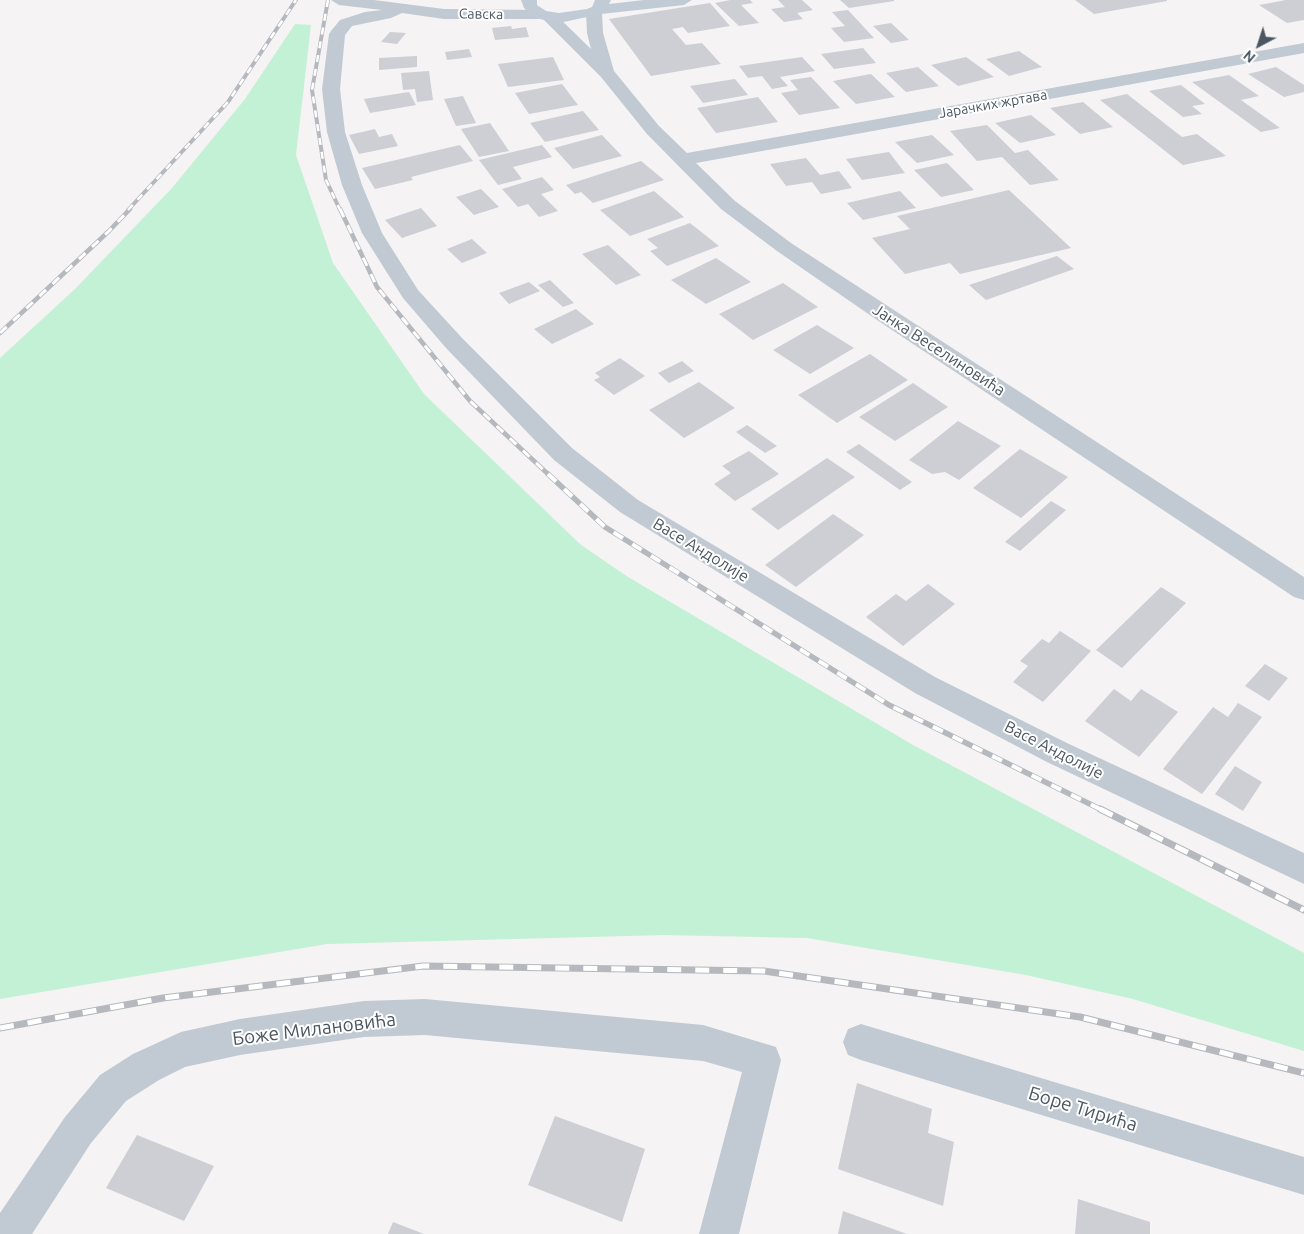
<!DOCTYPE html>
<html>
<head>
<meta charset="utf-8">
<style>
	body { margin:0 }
	#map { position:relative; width:1304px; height:1234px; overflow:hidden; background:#f5f3f3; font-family:Ubuntu,sans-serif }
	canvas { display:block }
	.north { position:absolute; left:1234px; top:20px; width:50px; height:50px; -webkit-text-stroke:4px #fff; paint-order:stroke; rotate:220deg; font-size:14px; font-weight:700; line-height:20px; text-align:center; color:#4a5661 }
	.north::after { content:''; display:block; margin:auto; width:18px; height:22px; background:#4a5661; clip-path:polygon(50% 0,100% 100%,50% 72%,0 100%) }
</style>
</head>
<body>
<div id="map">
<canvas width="1304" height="1234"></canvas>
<div class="north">N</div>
</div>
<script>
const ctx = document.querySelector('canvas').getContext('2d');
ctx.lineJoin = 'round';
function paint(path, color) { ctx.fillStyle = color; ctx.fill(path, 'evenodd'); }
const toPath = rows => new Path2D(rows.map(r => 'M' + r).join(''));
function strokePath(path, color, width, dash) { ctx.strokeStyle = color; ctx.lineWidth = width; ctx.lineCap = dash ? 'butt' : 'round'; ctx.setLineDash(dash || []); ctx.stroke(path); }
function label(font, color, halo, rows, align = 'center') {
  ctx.font = font + ' Ubuntu,sans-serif'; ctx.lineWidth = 4; ctx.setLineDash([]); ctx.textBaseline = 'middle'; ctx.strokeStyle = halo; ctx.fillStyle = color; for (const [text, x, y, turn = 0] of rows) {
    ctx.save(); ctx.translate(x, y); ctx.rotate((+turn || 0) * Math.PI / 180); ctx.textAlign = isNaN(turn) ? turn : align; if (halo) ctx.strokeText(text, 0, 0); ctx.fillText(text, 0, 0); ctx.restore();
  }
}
const green = toPath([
	[295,24,311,25,296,155,333,263,424,394,581,545,628,577,913,745,1304,953,1304,1051,1133,999,1026,975,807,938,664,935,327,944,0,999,0,358,75,289,172,188,245,99]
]);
const building = toPath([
	[730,0,750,0,753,3,741,5,759,23,739,26,715,3],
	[778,0,802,0,813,10,797,13,803,19,784,22,771,9,785,7],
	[840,0,894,0,894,1,849,8],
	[1075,0,1167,0,1167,1,1094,14],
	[1286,0,1304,0,1304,20,1287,23,1259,5],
	[710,3,730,26,688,33,683,27,672,29,686,45,702,43,721,64,651,76,609,19],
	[848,10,874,38,844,42,831,28,845,26,832,12],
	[891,23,909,40,891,43,873,26],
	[511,26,512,29,526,27,529,37,495,40,492,28],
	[390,32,406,33,397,44,381,42],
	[863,48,876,63,834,69,821,54],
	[469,49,472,57,447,60,445,52],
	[1019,51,1042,67,1009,76,986,59],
	[417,56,417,67,379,70,379,58],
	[553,57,564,80,508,87,498,64],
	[802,57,815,71,780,77,788,86,772,89,762,76,748,78,739,66],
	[966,57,994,77,958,86,931,65],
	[918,67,939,86,906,92,886,73],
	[1276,67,1304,85,1304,92,1284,97,1248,74],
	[429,71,433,100,417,102,415,89,403,90,401,73],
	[871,74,895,97,856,104,833,81],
	[1229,75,1259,96,1241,100,1280,128,1261,132,1192,82],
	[811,77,840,108,799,115,781,93,798,90,790,80],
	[735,79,748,95,703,103,690,86],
	[562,84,578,105,529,114,515,93],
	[1181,85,1205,104,1192,106,1202,114,1183,117,1149,91],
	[409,92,416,105,370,113,364,99],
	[1127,94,1182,137,1197,134,1226,156,1183,165,1100,100],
	[463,96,476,123,456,126,444,99],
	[758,97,778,122,716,133,697,108],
	[1083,102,1113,127,1080,134,1050,108],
	[583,111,599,130,545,142,530,123],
	[1031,115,1056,135,1020,143,995,123],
	[490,123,509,151,479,157,461,129],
	[987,125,1015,153,1028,150,1059,180,1030,185,1002,157,977,161,950,131],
	[375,129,379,137,392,134,398,146,359,154,349,135],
	[602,135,622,156,573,169,554,148],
	[932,135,954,155,917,163,895,142],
	[460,145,473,161,411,177,413,180,375,189,362,168],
	[542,145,552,157,513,167,522,179,498,185,479,160],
	[889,152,905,173,862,180,846,159],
	[806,158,820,175,839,171,852,188,821,194,812,182,786,186,770,164],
	[641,161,664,180,593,203,581,192,575,194,566,185],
	[947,163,974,190,941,197,914,170],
	[542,177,554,190,541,194,558,211,539,217,528,204,518,207,502,189],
	[481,189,499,207,474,215,456,197],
	[1009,190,1071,248,960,274,950,263,905,274,872,238,910,229,897,216],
	[654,191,684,217,630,236,600,210],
	[900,191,916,208,863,220,847,203],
	[421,208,437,226,402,238,385,220],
	[690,223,719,246,667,266,650,251,658,248,647,239],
	[472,239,487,253,462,263,447,249],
	[608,245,641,275,616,285,582,254],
	[1057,256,1074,269,986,300,969,285],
	[716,258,751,282,706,304,671,280],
	[550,280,574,303,563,307,538,285],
	[529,282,540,291,509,304,499,293],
	[783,283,818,307,753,340,719,314],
	[576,309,594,324,552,344,534,329],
	[817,325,854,348,810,374,773,350],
	[870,354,908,380,837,423,798,395],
	[620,358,645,376,614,395,594,380,600,377,595,373],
	[682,361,694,371,669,383,658,373],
	[699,382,735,408,684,438,649,410],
	[913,383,948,407,895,441,859,417],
	[958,421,1001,446,959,480,945,472,932,474,909,460],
	[747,425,777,446,765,453,736,432],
	[859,444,912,482,900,490,846,452],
	[1020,449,1068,477,1021,518,973,488],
	[749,451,779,474,735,501,714,484,731,473,722,466],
	[827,458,855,477,778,530,751,509],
	[1051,501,1066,510,1020,551,1005,542],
	[833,514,864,535,796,587,765,565],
	[928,584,955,604,903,646,866,617,896,594,906,601],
	[1161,587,1186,603,1122,668,1096,650],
	[1060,631,1091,651,1043,702,1013,682,1028,666,1020,661,1042,639,1049,643],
	[1265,664,1288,678,1269,701,1245,686],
	[1114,689,1131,701,1141,689,1178,712,1139,757,1085,721],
	[1238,703,1262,717,1202,794,1163,769,1213,707,1228,717],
	[1235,766,1262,782,1243,811,1215,794],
	[857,1083,932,1109,928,1133,954,1142,943,1206,838,1169],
	[555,1116,645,1149,622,1222,528,1185],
	[137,1135,214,1166,184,1221,106,1188],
	[1078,1199,1150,1222,1150,1234,1075,1234],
	[843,1211,907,1234,838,1234],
	[393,1222,424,1234,388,1234]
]);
const minor = toPath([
	[331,0,374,0,444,9,541,10,555,14,591,49,587,33,586,12,594,7,600,9,602,12,603,33,614,71,659,126,687,153,1304,43,1304,53,696,163,735,201,791,243,1304,577,1304,600,1294,597,880,322,777,251,721,209,647,134,601,77,543,19,444,19,402,13,391,18,352,26,345,35,340,89,345,132,362,185,382,233,418,290,462,338,572,448,638,500,935,677,1069,744,1304,853,1304,884,1047,762,915,693,620,512,554,460,446,348,403,298,362,233,342,185,327,132,322,89,329,34,331,31,340,20,365,12,382,10,339,5,331,0],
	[425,999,703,1025,776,1047,781,1060,739,1234,699,1234,742,1072,703,1061,425,1035,364,1037,240,1055,185,1067,159,1080,126,1101,91,1143,32,1234,0,1234,0,1213,65,1117,100,1075,133,1054,181,1032,240,1019,364,1001,425,999],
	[861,1024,1304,1157,1304,1195,861,1060,848,1055,843,1042,848,1029,861,1024]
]);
const secondary = toPath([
	[521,0,537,0,537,5,546,11,559,13,587,9,592,7,595,0,611,0,609,4,644,0,692,0,684,5,601,14,559,23,535,18,524,8,521,0]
]);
const railFar3 = toPath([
	[328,0,312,90,326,180,340,210],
	[128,210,228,102,296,0]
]);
const railFar2 = toPath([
	[340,209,377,287,470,401,549,475],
	[0,333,109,231,130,209]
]);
const railFar1 = toPath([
	[548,474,605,527,889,705,1102,810]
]);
const rail = toPath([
	[1100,809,1304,910],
	[0,1028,163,998,423,966,764,971,1080,1017,1304,1073]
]);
const farStreetnames = [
	["Савска",481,14,1],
	["Јарачких жртава",993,104,-10]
];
const streetNames = [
	["Јанка Веселиновића",939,350,33],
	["Васе Андолије",701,550,31],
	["Васе Андолије",1054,750,27]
];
const nearStreetnames = [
	["Боже Милановића",314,1029,-7],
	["Боре Тирића",1083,1109,17]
];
paint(green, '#c3f1d5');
paint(building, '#cdcfd5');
paint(minor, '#c1cad2');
paint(secondary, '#c1cbd6');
strokePath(railFar3, '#b5b8bd', 4);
strokePath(railFar2, '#b5b8bd', 4.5);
strokePath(railFar1, '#b5b8bd', 5.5);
strokePath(rail, '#b5b8bd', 7);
strokePath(railFar3, '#fff', 2.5, [7]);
strokePath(railFar2, '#fff', 3, [9]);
strokePath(railFar1, '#fff', 4, [11]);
strokePath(rail, '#fff', 5, [14]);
label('14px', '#4a5661', '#fff', farStreetnames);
label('16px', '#4a5661', '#fff', streetNames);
label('19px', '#4a5661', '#fff', nearStreetnames);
</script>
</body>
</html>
